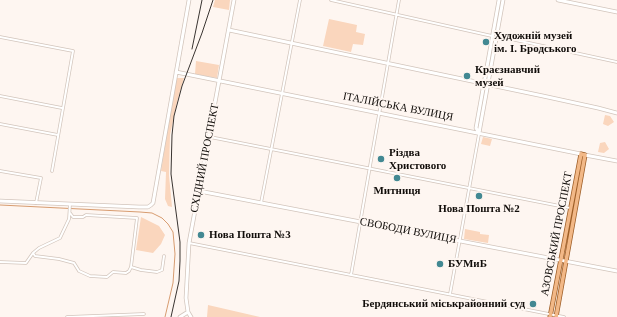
<!DOCTYPE html>
<html>
<head>
<meta charset="utf-8">
<style>
	body { margin:0 }
	canvas { display:block; background:#fef6f1 }
</style>
</head>
<body>
<canvas width="617" height="317"></canvas>
<script>
const ctx = document.querySelector('canvas').getContext('2d');
ctx.lineJoin = 'round';
function paint(path, color) { ctx.fillStyle = color; ctx.fill(path, 'evenodd'); }
const toPath = rows => new Path2D(rows.map(r => 'M' + r).join(''));
function strokePath(path, color, width, dash) { ctx.strokeStyle = color; ctx.lineWidth = width; ctx.lineCap = dash ? 'butt' : 'round'; ctx.setLineDash(dash || []); ctx.stroke(path); }
function label(font, color, halo, rows, align = 'center') {
  ctx.font = font + ' Georgia,serif'; ctx.lineWidth = 4; ctx.setLineDash([]); ctx.textBaseline = 'middle'; ctx.strokeStyle = halo; ctx.fillStyle = color; for (const [text, x, y, turn = 0] of rows) {
    ctx.save(); ctx.translate(x, y); ctx.rotate((+turn || 0) * Math.PI / 180); ctx.textAlign = isNaN(turn) ? turn : align; if (halo) ctx.strokeText(text, 0, 0); ctx.fillText(text, 0, 0); ctx.restore();
  }
}
const green = toPath([
	[215,0,230,0,229,10,213,7],
	[329,19,357,25,356,32,365,34,363,45,353,44,351,52,323,46],
	[196,61,219,65,217,78,195,74],
	[176,78,184,78,177,102,170,135,169,175,172,207,168,206,165,199,166,172,161,171],
	[605,115,610,116,614,122,608,126,603,124],
	[483,137,492,139,490,146,481,144],
	[605,142,609,149,604,153,598,152,600,143],
	[141,217,159,226,165,235,161,244,153,253,136,250],
	[465,229,480,232,480,234,489,235,488,243,464,239],
	[208,305,260,317,207,317]
]);
const stream = toPath([
	[0,205,140,212,152,213,162,218,168,224,173,232,175,254,173,283,165,317]
]);
const street = toPath([
	[331,0,492,36],
	[497,36,617,62],
	[0,37,73,51,52,171],
	[0,96,62,108],
	[0,124,58,135],
	[210,137,570,208],
	[0,171,41,178,36,203],
	[261,203,300,0],
	[70,213,73,217,83,217,86,215,137,218,131,267,141,270,157,272,162,270,164,256],
	[189,243,564,317],
	[33,253,35,256,59,259,74,263,79,271,90,276,107,277,113,272,126,273,129,271,131,267],
	[0,262,26,263,33,253,39,248,60,238,69,219,70,204],
	[351,275,399,0],
	[450,294,479,134],
	[67,317,144,314]
]);
const secondary = toPath([
	[558,0,617,12],
	[229,30,543,96,598,108,617,113],
	[176,72,581,154],
	[479,133,476,128,499,0],
	[479,133,503,0],
	[585,155,617,161],
	[199,191,617,271],
	[0,201,139,207,148,207,151,205,153,203,189,0],
	[180,317,188,312],
	[191,317,188,312,186,298,189,243,234,0]
]);
const primary = toPath([
	[550,317,581,154,585,155,556,317]
]);
const rail = toPath([
	[192,49,202,0],
	[171,317,179,281,180,261,180,242,171,174,172,135,174,116,182,86,202,33,213,0]
]);
const markers = [
	[486,42,4,"#428892"],
	[467,76,4,"#428892"],
	[381,159,4,"#428892"],
	[397,178,4,"#428892"],
	[479,196,4,"#428892"],
	[201,235,4,"#428892"],
	[440,264,4,"#428892"],
	[533,304,4,"#428892"]
];
const poiNames = [
	["Художній музей",494,36],
	["ім. І. Бродського",494,49],
	["Краєзнавчий",475,70],
	["музей",475,83],
	["Різдва",389,153],
	["Христового",389,166],
	["Митниця",397,191,"center"],
	["Нова Пошта №2",479,209,"center"],
	["Нова Пошта №3",209,235],
	["БУМиБ",448,264],
	["Бердянський міськрайонний суд",525,304,"right"]
];
const streetNames = [
	["ІТАЛІЙСЬКА ВУЛИЦЯ",398,107,11],
	["СХІДНИЙ ПРОСПЕКТ",205,158,-79],
	["СВОБОДИ ВУЛИЦЯ",408,231,11],
	["АЗОВСЬКИЙ ПРОСПЕКТ",557,234,-79]
];
paint(green, '#fad6bd');
strokePath(stream, '#d79c70', 1);
strokePath(street, '#d2c5bc', 3.5);
strokePath(secondary, '#d2c5bc', 4.5);
strokePath(primary, '#9e5e27', 5);
strokePath(street, '#fff', 2);
strokePath(secondary, '#fff', 3);
strokePath(primary, '#f2b887', 3.5);
strokePath(rail, '#393431', 1);
for (const [x, y, r, color] of markers) { const dot = new Path2D(); dot.arc(x, y, r, 0, 2 * Math.PI); ctx.fillStyle = color; ctx.fill(dot); strokePath(dot, '#fef6f1', 1.5); }
label('bold 11px', '#110d0a', '#fef6f1', poiNames, 'left');
label('11px', '#110d0a', '#fef6f1', streetNames);
</script>
</body>
</html>
